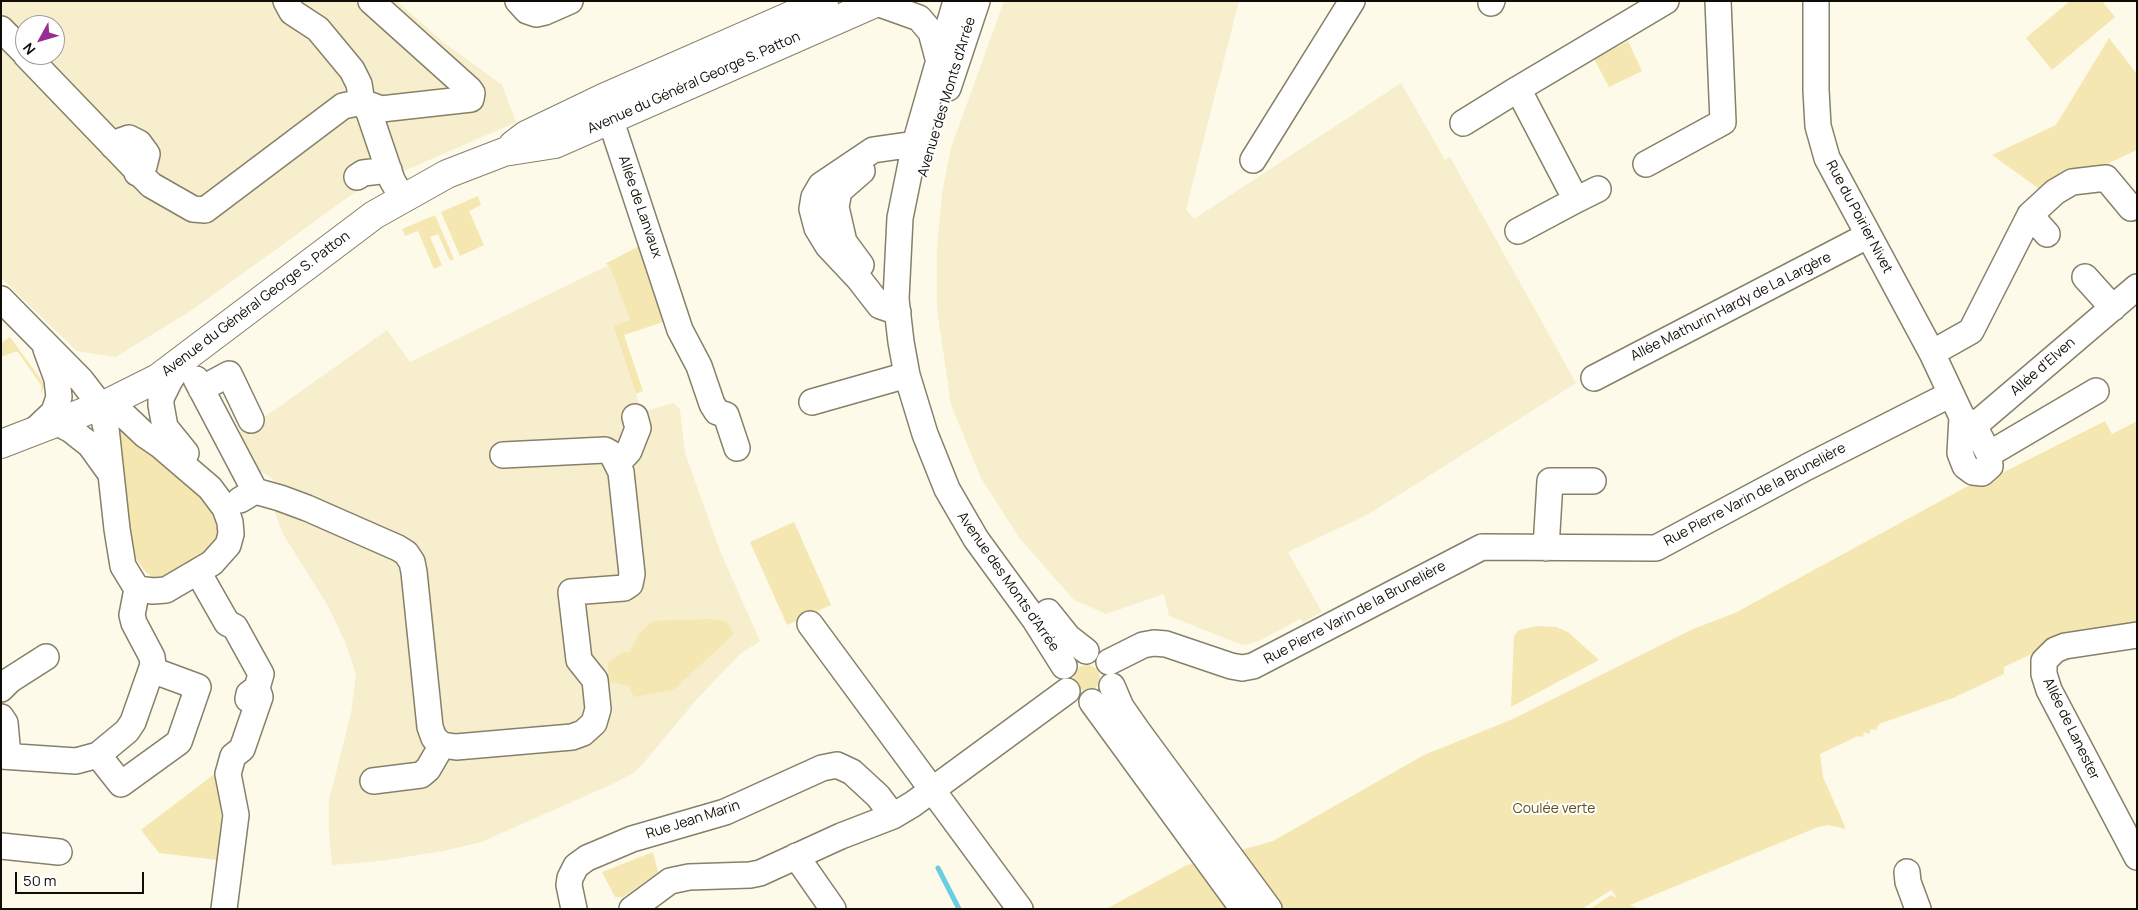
<!DOCTYPE html>
<html>
<head>
<meta charset="utf-8">
<style>
	body { margin:0 }
	#map { position:relative; width:2138px; height:910px; overflow:hidden; background:#fefaea; font-family:Manrope,sans-serif }
	canvas { display:block }
	.frame { position:absolute; inset:0; border:2px solid #0f0d05; pointer-events:none }
	.north { position:absolute; left:15px; top:15px; width:50px; height:50px; box-sizing:border-box; background:#fff; border:1px solid #9f9e9b; border-radius:50%; rotate:231deg; font-size:14px; font-weight:700; line-height:20px; text-align:center; color:#0f0d05 }
	.north::after { content:''; display:block; margin:auto; width:18px; height:22px; background:#972e92; clip-path:polygon(50% 0,100% 100%,50% 72%,0 100%) }
	.scale { position:absolute; left:15px; top:872px; width:129px; height:22px; box-sizing:border-box; border:2px solid #0f0d05; border-top:0; padding-left:6px; font-size:15px; line-height:18px; white-space:nowrap; color:#0f0d05; -webkit-text-stroke:4px #fff; paint-order:stroke }
</style>
</head>
<body>
<div id="map">
<canvas width="2138" height="910"></canvas>
<div class="frame"></div>
<div class="north">N</div>
<div class="scale">50 m</div>
</div>
<script>
const ctx = document.querySelector('canvas').getContext('2d');
ctx.lineJoin = 'round';
function paint(path, color) { ctx.fillStyle = color; ctx.fill(path, 'evenodd'); }
const toPath = rows => new Path2D(rows.map(r => 'M' + r).join(''));
function strokePath(path, color, width, dash) { ctx.strokeStyle = color; ctx.lineWidth = width; ctx.lineCap = dash ? 'butt' : 'round'; ctx.setLineDash(dash || []); ctx.stroke(path); }
function label(font, color, halo, rows, align = 'center') {
  ctx.font = font + ' Manrope,sans-serif'; ctx.lineWidth = 4; ctx.setLineDash([]); ctx.textBaseline = 'middle'; ctx.strokeStyle = halo; ctx.fillStyle = color; for (const [text, x, y, turn = 0] of rows) {
    ctx.save(); ctx.translate(x, y); ctx.rotate((+turn || 0) * Math.PI / 180); ctx.textAlign = isNaN(turn) ? turn : align; if (halo) ctx.strokeText(text, 0, 0); ctx.fillText(text, 0, 0); ctx.restore();
  }
}
const built = toPath([
	[1,1,397,1,443,42,502,85,516,122,354,193,192,310,116,357,77,351,1,278],
	[25,25,55,25,55,55,25,55],
	[1004,1,1239,1,1186,209,1194,219,1401,83,1445,160,1450,157,1576,383,1367,515,1288,552,1322,612,1303,623,1300,619,1259,641,1245,645,1234,642,1169,616,1164,594,1106,614,1074,600,1020,539,981,478,951,405,937,309,937,248,942,193,951,148],
	[609,265,630,320,613,327,642,412,673,403,680,409,685,453,720,551,760,641,740,654,697,699,642,765,633,773,617,782,481,842,444,851,380,861,332,865,329,833,329,800,351,713,356,674,346,644,328,606,283,534,275,513,276,487,274,481,270,477,251,466,233,435,248,429,387,330,410,362]
]);
const green = toPath([
	[2070,1,2102,1,2115,17,2052,70,2026,38],
	[2109,38,2137,74,2137,150,2088,173,2042,191,1992,155,2056,125],
	[1628,41,1642,71,1609,87,1594,59],
	[478,196,481,205,469,211,484,245,460,256,441,212],
	[435,215,454,259,450,261,438,234,430,237,442,265,434,269,418,231,405,236,402,229],
	[639,246,664,318,663,322,624,335,643,391,636,394,613,326,630,320,609,265,605,264],
	[10,337,45,385,41,394,41,385,18,352,14,352,1,357,1,343],
	[2105,421,2112,434,2137,421,2137,621,2097,629,2038,651,2004,667,2004,674,1953,698,1879,724,1876,730,1871,729,1869,734,1864,732,1863,737,1858,736,1820,754,1823,777,1846,829,1828,825,1818,827,1630,905,1638,909,1590,909,1611,895,1617,898,1611,890,1582,909,1106,909,1187,865,1273,841,1424,755,1513,719,1693,629,1735,613,1979,480,1988,480],
	[124,423,212,508,222,532,212,552,161,579,152,577,144,570,133,555,112,429],
	[794,522,831,605,787,625,750,542],
	[711,619,726,621,734,634,673,690,634,697,629,686,608,681,608,663,623,652,630,652,638,635,653,621],
	[1537,626,1556,627,1568,632,1599,660,1511,707,1514,636,1519,630],
	'1074 678a13 13 0 1 1 26 0a13 13 0 1 1-26 0Z',
	[217,772,222,825,217,860,159,853,141,830],
	[653,852,658,872,623,897,615,897,602,872]
]);
const stream = toPath([
	[938,868,959,909]
]);
const minor = toPath([
	[286,1,292,12,318,29,352,70,359,84,362,102,369,112,392,180,403,199],
	[518,1,527,11,536,14,545,12,570,1],
	[956,1,915,144,900,218,896,299,901,342,907,375,925,434,947,489,976,539,1035,620,1064,666],
	[1816,1,1816,90,1818,126,1827,158,1932,353,1962,417],
	[877,3,919,18,931,32,939,62],
	[1491,3,1492,1],
	[1,29,25,53],
	[26,55,151,185,193,209,205,210,343,106,362,102,381,109,471,99,472,93,469,89,371,1],
	[948,88,977,1],
	[604,100,680,330,699,366,712,404,717,412,726,415,737,448],
	[1463,123,1518,89],
	[113,146,118,142,129,138,139,143,147,154,144,166,137,173],
	[1253,160,1352,1],
	[1646,164,1723,122,1718,1],
	[357,177,363,173,389,170],
	[1576,200,1598,189],
	[2030,215,2047,234],
	[1518,231,1576,200,1518,89,1666,1],
	[861,265,844,242,836,207,839,191,862,171],
	[2085,277,2113,308],
	[1,299,81,380,101,406,106,428,117,529,123,566,137,589,132,615,134,623,152,657,153,665,133,722,127,731,98,755,76,761,1,756],
	[898,312,880,306,859,279,828,246,817,228,812,209,814,197,821,185,873,150,915,144],
	[1932,353,1971,331,2030,215,2055,192,2072,182,2106,178,2131,208],
	[182,362,170,380,161,398,161,405,165,427,186,453],
	[1594,378,1867,236],
	[196,379,255,491,240,500],
	[201,389,229,374,251,420],
	[110,402,145,435,161,446,210,488,225,508,230,522,231,534,228,545,212,563,166,590,153,591,137,589],
	[812,402,907,375],
	[1962,417,1974,426,1989,454,1990,466,1982,473,1973,472,1965,466,1960,453,1962,417],
	[56,422,71,430,90,445,108,470],
	[1974,426,2137,287],
	[35,430,54,412,59,397,57,379,46,349],
	[1989,454,2096,391],
	[618,463,629,451,638,428,635,417],
	[255,491,280,498,307,508,398,548,406,553,412,562,414,572,430,727,434,738,442,745,456,747,572,737,583,733,594,723,598,709,595,680,579,660,571,592,624,588,630,584,632,574,621,472,612,454,605,450,503,455],
	[1546,548,1550,481,1593,481],
	[198,572,227,623,235,627,261,674,257,688,249,694,248,699],
	[1048,612,1068,637,1086,651],
	[810,624,1020,909],
	[2137,635,2065,646,2055,650,2044,661,2044,674,2049,690,2137,857],
	[1109,662,1143,645,1154,643,1166,644,1231,666,1242,668,1253,666,1482,547,1656,548,1807,467,1951,394],
	[1112,686,1121,707,1137,730,1269,909],
	[1,689,10,680,46,657],
	[1092,702,1243,909],
	[1,717,5,723,8,756],
	[98,755,121,784,179,742,198,687,152,670],
	[373,781,421,775,428,769,442,745],
	[1,846,59,852],
	[796,856,833,909],
	[1907,872,1908,882,1918,909],
	[224,909,236,815,228,774,233,756,242,749,260,697,257,688],
	[574,909,569,885,570,878,576,866,587,858,632,839,725,812,822,768,837,765,852,772,878,796,893,816],
	[632,909,670,881,689,877,750,875,760,873,841,836,893,816,913,804,1067,691]
]);
const major = toPath([
	[513,145,526,135,603,98,824,1],
	[1,444,110,402,158,378,374,215,447,174,504,152,555,144,880,1]
]);
const streetNames = [
	["Avenue du Général George S. Patton",694,83,-24],
	["Avenue des Monts d'Arrée",947,97,-73],
	["Allée de Lanvaux",640,207,71],
	["Rue du Poirier Nivet",1859,217,62],
	["Avenue du Général George S. Patton",256,304,-37],
	["Allée Mathurin Hardy de La Largère",1731,307,-27],
	["Allée d'Elven",2043,367,-41],
	["Rue Pierre Varin de la Brunelière",1755,495,-28],
	["Avenue des Monts d'Arrée",1008,582,55],
	["Rue Pierre Varin de la Brunelière",1355,613,-28],
	["Allée de Lanester",2071,729,64],
	["Rue Jean Marin",693,820,-18]
];
const parkNames = [
	["Coulée verte",1554,809]
];
paint(built, '#f6eecc');
paint(green, '#f5e7b1');
strokePath(stream, '#69cedf', 5);
strokePath(minor, '#868069', 28);
strokePath(major, '#868069', 30);
strokePath(minor, '#fff', 25);
strokePath(major, '#fff', 28);
label('14px', '#0f0d05', '#fff', streetNames);
label('14px', '#5f5119', '#fff', parkNames);
</script>
</body>
</html>
